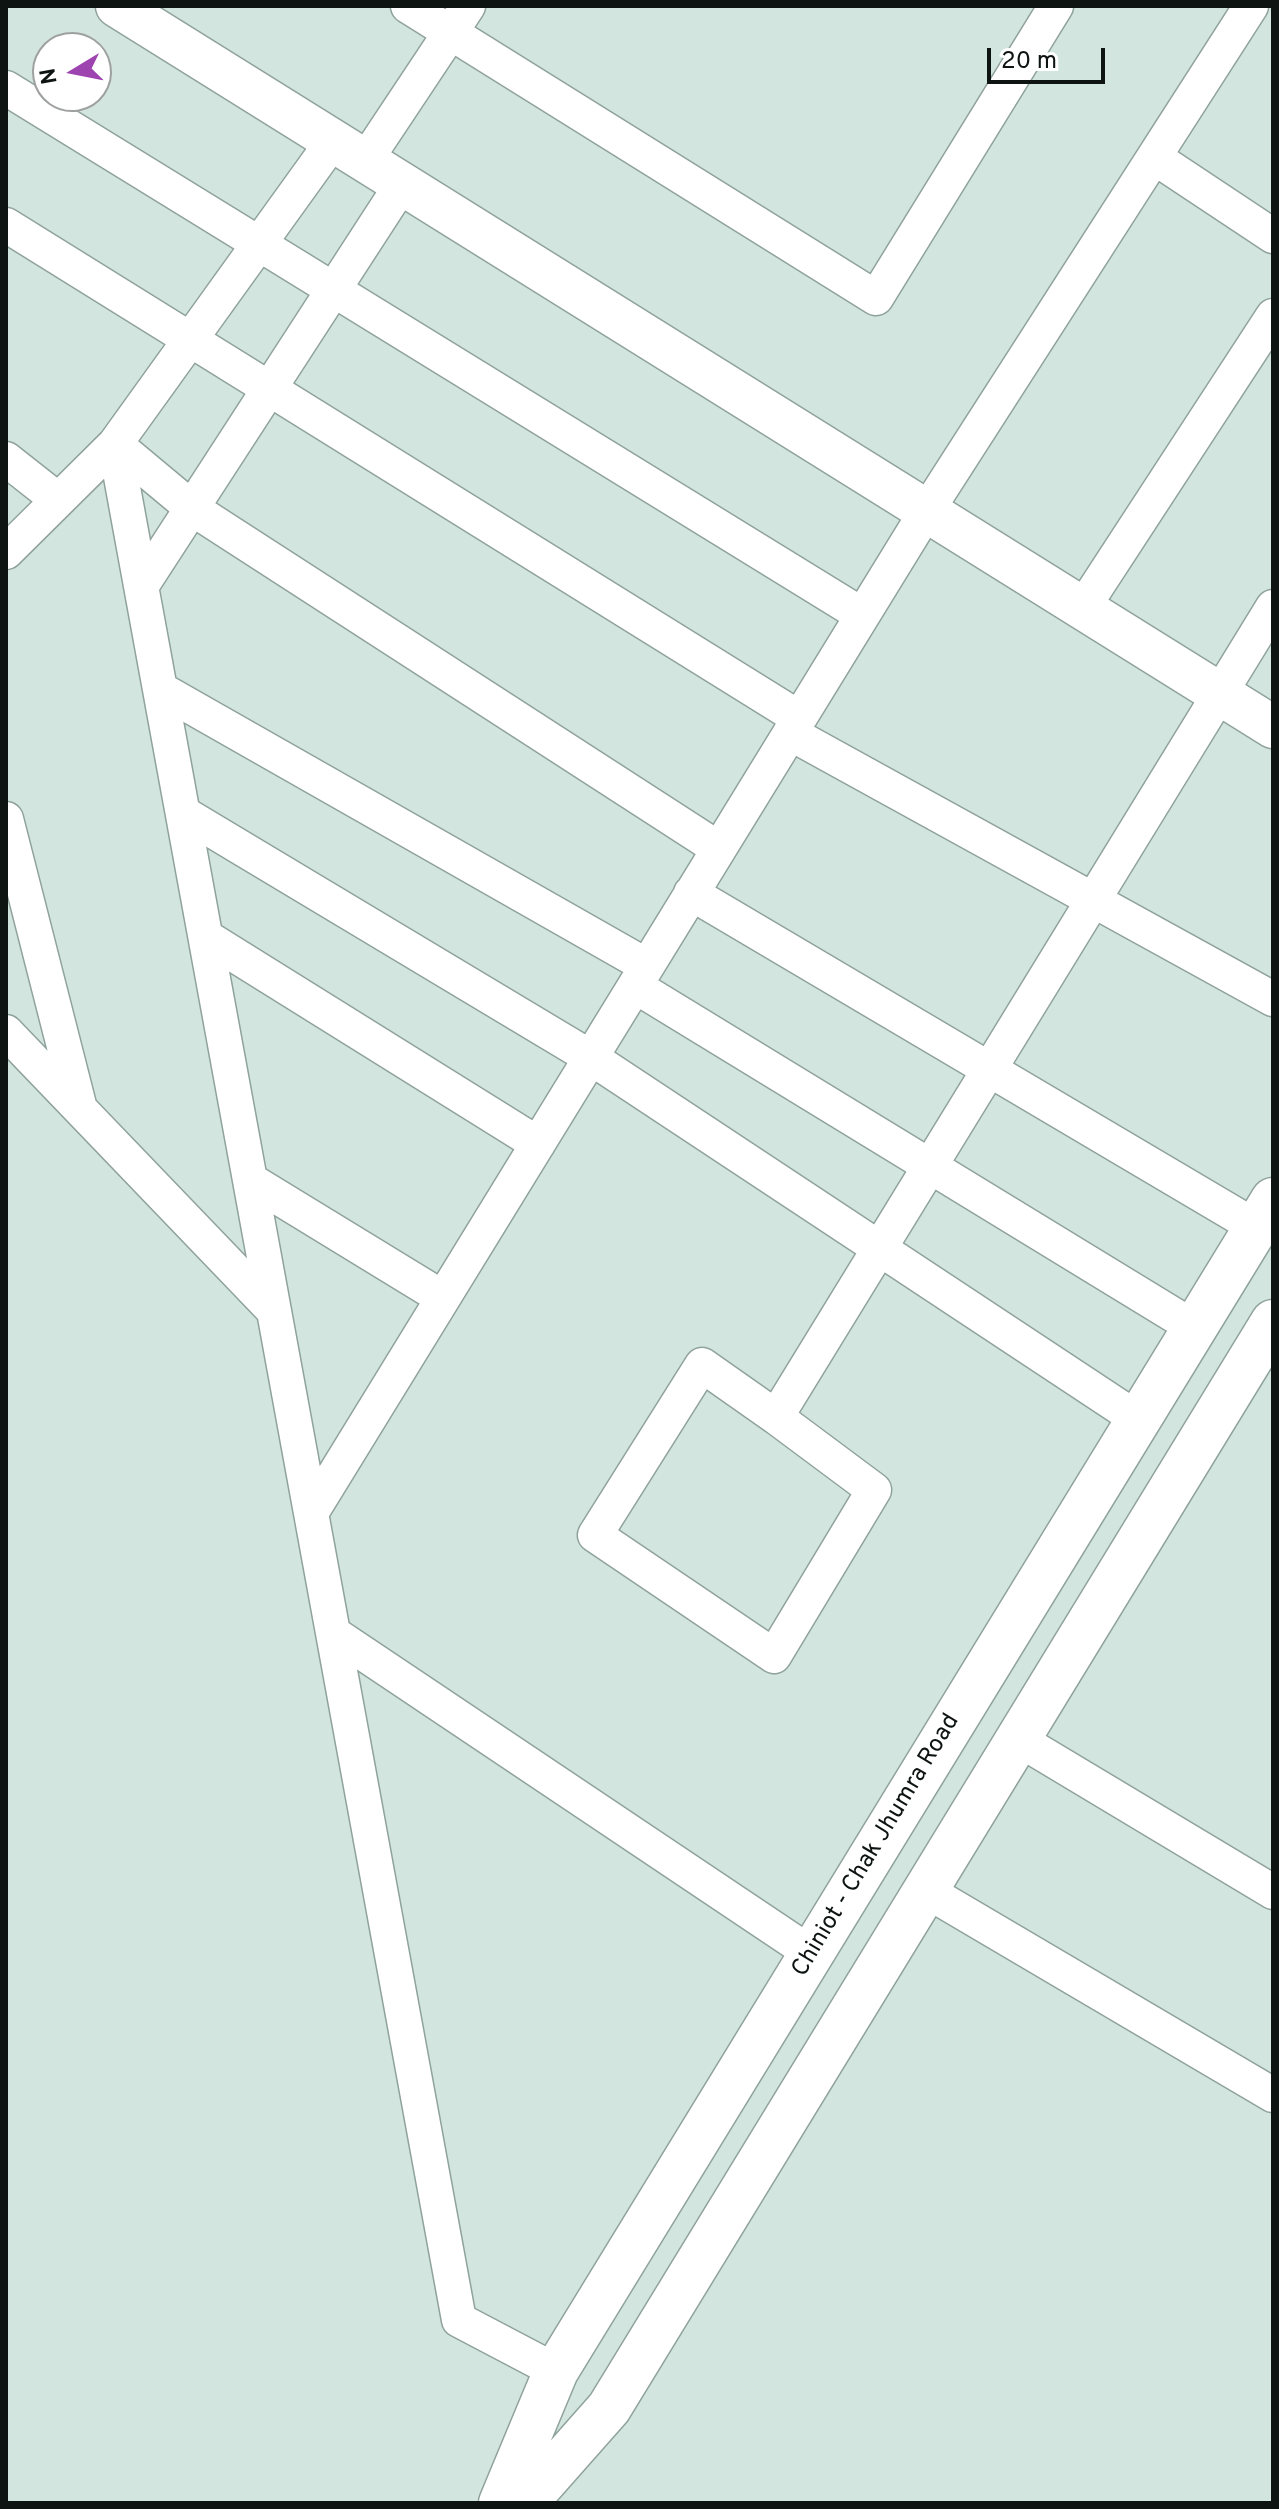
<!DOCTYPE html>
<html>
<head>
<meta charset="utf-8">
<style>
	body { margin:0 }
	#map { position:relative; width:1279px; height:2509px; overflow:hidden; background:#d2e5de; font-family:Overpass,sans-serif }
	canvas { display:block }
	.frame { position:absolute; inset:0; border:8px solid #0d1412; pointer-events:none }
	.north { position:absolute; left:32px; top:32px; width:80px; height:80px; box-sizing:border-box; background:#fff; border:2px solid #9ea1a0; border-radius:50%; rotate:260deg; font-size:22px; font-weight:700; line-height:32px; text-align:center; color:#0d1412 }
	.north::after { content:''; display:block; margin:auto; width:28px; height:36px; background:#9d44b0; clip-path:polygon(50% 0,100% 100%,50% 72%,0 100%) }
	.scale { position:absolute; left:987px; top:48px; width:118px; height:36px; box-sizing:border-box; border:4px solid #0d1412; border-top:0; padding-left:10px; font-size:24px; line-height:28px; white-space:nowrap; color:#0d1412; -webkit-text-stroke:6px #fff; paint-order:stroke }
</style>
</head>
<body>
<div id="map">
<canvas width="1279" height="2509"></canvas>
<div class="frame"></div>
<div class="north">N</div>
<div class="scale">20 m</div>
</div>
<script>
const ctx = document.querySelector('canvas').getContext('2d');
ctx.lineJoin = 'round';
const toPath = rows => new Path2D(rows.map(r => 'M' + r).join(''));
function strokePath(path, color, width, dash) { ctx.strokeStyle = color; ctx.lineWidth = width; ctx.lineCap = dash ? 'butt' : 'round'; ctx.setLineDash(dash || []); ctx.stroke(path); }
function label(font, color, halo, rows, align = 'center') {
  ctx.font = font + ' Overpass,sans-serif'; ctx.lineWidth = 8; ctx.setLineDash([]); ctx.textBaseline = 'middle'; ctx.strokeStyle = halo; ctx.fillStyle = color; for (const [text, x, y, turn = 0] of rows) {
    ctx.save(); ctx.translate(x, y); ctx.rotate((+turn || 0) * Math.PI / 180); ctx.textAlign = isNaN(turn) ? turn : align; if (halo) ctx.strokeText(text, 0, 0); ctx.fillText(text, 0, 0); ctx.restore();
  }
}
const minor = toPath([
	[408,6,876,298,1056,6],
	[6,88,862,615],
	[333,141,115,444,459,2320,556,2371],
	[1154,157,1273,236],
	[365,161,468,6],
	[6,225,799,718],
	[6,459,58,500],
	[6,552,115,444,193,509,719,849],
	[142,585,402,184],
	[1082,609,1273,316],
	[160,689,647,966],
	[790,733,1273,999],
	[183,813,590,1057,1139,1420],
	[6,819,79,1105],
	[691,893,1256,1227],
	[206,937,538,1144],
	[635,986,1195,1328],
	[6,1032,274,1311],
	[250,1180,443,1298],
	[776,1417,874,1490,774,1656,595,1535,702,1365,776,1417,1273,607],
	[311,1513,926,512,1251,6],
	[333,1633,812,1954],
	[1018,1739,1273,1892],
	[925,1890,1273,2095]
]);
const tertiary = toPath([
	[117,6,1273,727]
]);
const primary = toPath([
	[501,2503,556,2371,1273,1200],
	[525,2503,609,2408,1273,1322]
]);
const streetNames = [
	["Chiniot - Chak Jhumra Road",877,1846,-59]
];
strokePath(minor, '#8fa29b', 37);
strokePath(tertiary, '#8fa29b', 45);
strokePath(primary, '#8fa29b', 47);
strokePath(minor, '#fff', 34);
strokePath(tertiary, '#fff', 42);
strokePath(primary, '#fff', 44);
label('24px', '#0d1412', '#fff', streetNames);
</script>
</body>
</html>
